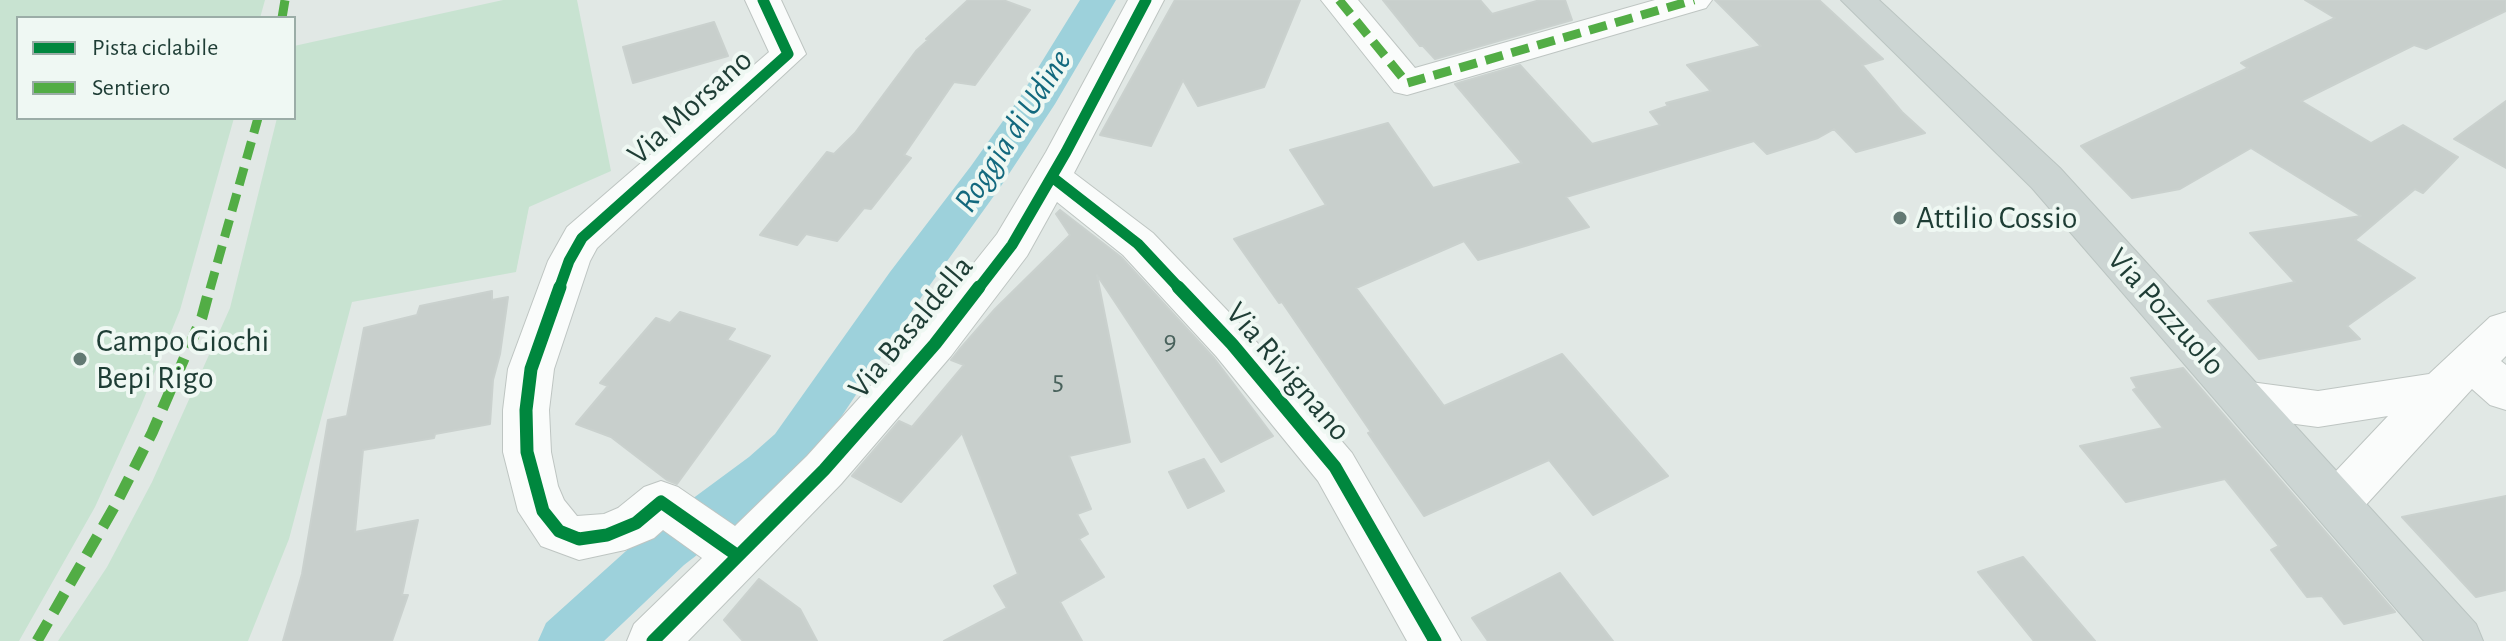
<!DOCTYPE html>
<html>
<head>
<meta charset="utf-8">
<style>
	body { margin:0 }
	#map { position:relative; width:2506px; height:641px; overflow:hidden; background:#e1e8e5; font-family:"Alegreya Sans",sans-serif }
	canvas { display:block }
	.legend { position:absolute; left:16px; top:16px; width:280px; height:104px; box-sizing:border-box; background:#eff8f3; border:2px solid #9bada7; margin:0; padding:10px 14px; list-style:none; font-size:24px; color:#1e3d35 }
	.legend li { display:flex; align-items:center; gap:16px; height:40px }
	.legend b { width:40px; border:2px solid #9bada7 }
</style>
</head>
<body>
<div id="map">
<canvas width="2506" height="641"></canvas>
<ul class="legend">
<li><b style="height:10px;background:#00873e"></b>Pista ciclabile</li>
<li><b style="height:10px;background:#52ad45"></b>Sentiero</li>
</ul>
</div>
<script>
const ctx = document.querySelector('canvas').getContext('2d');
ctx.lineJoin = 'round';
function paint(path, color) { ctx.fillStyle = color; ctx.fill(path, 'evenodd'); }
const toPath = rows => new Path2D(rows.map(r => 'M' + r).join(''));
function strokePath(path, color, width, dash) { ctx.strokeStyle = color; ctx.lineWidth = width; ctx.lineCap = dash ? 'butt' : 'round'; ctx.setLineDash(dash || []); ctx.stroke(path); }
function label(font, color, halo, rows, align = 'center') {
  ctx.font = font + ' "Alegreya Sans",sans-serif'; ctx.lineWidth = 8; ctx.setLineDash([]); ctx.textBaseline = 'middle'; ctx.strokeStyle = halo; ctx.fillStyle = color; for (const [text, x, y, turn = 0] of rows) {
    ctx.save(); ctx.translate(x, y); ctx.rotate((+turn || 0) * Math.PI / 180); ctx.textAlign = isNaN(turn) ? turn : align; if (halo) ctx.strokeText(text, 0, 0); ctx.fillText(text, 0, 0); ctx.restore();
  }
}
const green = toPath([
	[0,0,265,0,260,18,18,18,18,118,234,118,180,310,140,408,95,507,19,641,0,641],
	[503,0,577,0,611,171,529,207,516,272,352,302,289,539,248,641,58,641,107,567,152,482,230,308,277,118,294,118,294,46]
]);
const canal = toPath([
	[1080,0,1116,0,1055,104,1001,186,922,296,811,462,785,487,684,565,604,641,538,641,546,623,646,533,749,457,775,434,890,272,971,166,1020,97,1080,0]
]);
const building = toPath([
	[968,0,1003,0,1030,10,975,85,954,82,904,155,911,158,871,209,864,208,837,241,806,234,797,245,760,235,827,152,834,154,855,133,916,51,928,40,926,39,968,0],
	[1175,0,1300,0,1264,87,1198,106,1183,80,1151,146,1100,135,1175,0],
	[1383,0,1480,0,1492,14,1540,0,1565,0,1572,20,1435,59,1423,46,1420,46,1383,0],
	[1715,0,1819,0,1883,59,1862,65,1902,112,1925,133,1856,152,1834,129,1818,138,1767,154,1754,141,1566,197,1589,227,1478,260,1464,241,1356,288,1444,406,1562,354,1668,476,1593,515,1549,460,1424,516,1368,433,1371,432,1282,302,1279,303,1234,239,1326,205,1290,150,1388,123,1433,188,1522,163,1455,84,1520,65,1592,144,1660,125,1650,112,1668,106,1666,103,1711,91,1687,65,1761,46,1715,0],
	[2305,0,2506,0,2506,11,2426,49,2414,45,2301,101,2371,143,2403,125,2458,157,2423,193,2415,189,2355,240,2415,278,2347,326,2360,339,2259,359,2208,301,2295,282,2250,233,2361,216,2251,148,2180,189,2132,198,2081,146,2248,68,2241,63,2335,18,2305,0],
	[714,22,728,56,633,83,623,47,714,22],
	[2506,101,2506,168,2454,139,2506,101],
	[1060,210,1121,257,1214,358,1273,436,1221,462,1097,275,1130,442,1069,456,1091,509,1077,514,1088,534,1079,539,1104,577,1060,602,1082,641,944,641,1007,608,994,586,1018,574,962,433,901,502,852,476,899,421,912,427,964,365,951,360,959,350,995,309,1070,235,1056,214,1060,210],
	[492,291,492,300,508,297,500,354,493,380,490,424,435,434,434,438,363,450,355,532,418,520,402,595,408,595,392,641,283,641,302,574,328,420,347,416,364,328,417,315,420,306,492,291],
	[680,312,735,329,727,340,770,356,677,484,667,480,611,437,576,424,608,386,600,383,656,318,670,323,680,312],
	[2183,368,2395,612,2344,624,2322,596,2307,597,2271,550,2279,546,2225,479,2126,502,2080,446,2163,428,2133,390,2137,388,2131,378,2183,368],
	[1204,459,1224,491,1188,508,1169,472,1204,459],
	[2506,496,2506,590,2476,597,2402,517,2506,496],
	[2023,557,2095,641,2034,641,1978,572,2023,557],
	[1560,573,1613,641,1488,641,1472,618,1560,573],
	[759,579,800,609,817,641,743,641,724,620,759,579]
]);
const minor = toPath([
	[745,0,781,0,806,54,597,248,590,261,554,369,549,410,551,452,558,486,564,500,577,516,604,514,618,508,644,487,661,481,678,487,735,526,807,456,919,332,997,234,1046,152,1128,0,1164,0,1074,173,1153,233,1248,332,1352,453,1461,641,1407,641,1318,481,1216,356,1123,255,1057,202,1027,256,951,356,841,484,688,641,627,641,634,624,702,558,663,530,654,538,625,550,579,560,541,546,518,511,503,452,503,410,508,369,548,261,567,227,769,52,745,0],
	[1321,0,1358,0,1415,68,1655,0,1712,0,1706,8,1407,95,1394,92,1321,0],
	[2506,312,2506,356,2501,361,2506,365,2506,410,2490,405,2472,389,2353,519,2336,525,2319,519,2311,504,2319,489,2388,416,2318,427,2243,417,2227,412,2220,399,2227,386,2243,381,2318,391,2429,374,2490,317,2506,312]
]);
const major = toPath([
	[1841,0,1879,0,2060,168,2476,624,2483,641,2424,641,2032,188,1841,0]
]);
const quietFar1 = toPath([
	[1339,0,1407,83,1694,0],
	[282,18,285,0],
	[210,289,258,118]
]);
const quiet = toPath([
	[37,641,116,504,152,433,202,317,210,287]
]);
const cyclewayFar1 = toPath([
	[1052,177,1138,244,1180,289],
	[559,289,569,261,582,238,788,54,763,0],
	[978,289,1012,245,1066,152,1146,0]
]);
const cycleway = toPath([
	[560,287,531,369,526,410,527,452,543,511,559,531,579,539,607,535,636,523,661,502,738,556],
	[1178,287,1232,344,1335,467,1435,641],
	[653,641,824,470,935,344,979,287]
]);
const markers = [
	[1900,218,8,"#627973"],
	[80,359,8,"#627973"]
];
const numberNames = [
	["9",1170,341],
	["5",1058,381]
];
const streetNames = [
	["Via Morsano",690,107,-42],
	["Via Pozzuolo",2166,312,48],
	["Via Basaldella",911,327,-50],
	["Via Rivignano",1288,372,49]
];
const poiNames = [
	["Attilio Cossio",1916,218],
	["Campo Giochi",96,341],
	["Bepi Rigo",96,378]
];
const waterNames = [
	["Roggia di Udine",1013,131,-57]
];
paint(green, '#c8e3d1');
paint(canal, '#9dd1db');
paint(building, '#c8cfcc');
strokePath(building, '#cad1ce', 2);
strokePath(minor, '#bec5c2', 2);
strokePath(major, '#bbc5c2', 2);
paint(minor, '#fafcfb');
paint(major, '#ccd5d3');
strokePath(quietFar1, '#52ad45', 9, [18, 9]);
strokePath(quiet, '#52ad45', 11, [22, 11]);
strokePath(cyclewayFar1, '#00873e', 11);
strokePath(cycleway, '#00873e', 13);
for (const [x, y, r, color] of markers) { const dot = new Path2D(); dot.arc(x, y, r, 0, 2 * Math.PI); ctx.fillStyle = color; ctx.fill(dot); strokePath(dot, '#eff8f3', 3); }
label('28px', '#49625c', null, numberNames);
label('32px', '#1e3d35', '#eff8f3', streetNames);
label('32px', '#1e3d35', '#eff8f3', poiNames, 'left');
label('italic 34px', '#13697e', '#eff8f3', waterNames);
</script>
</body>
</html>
